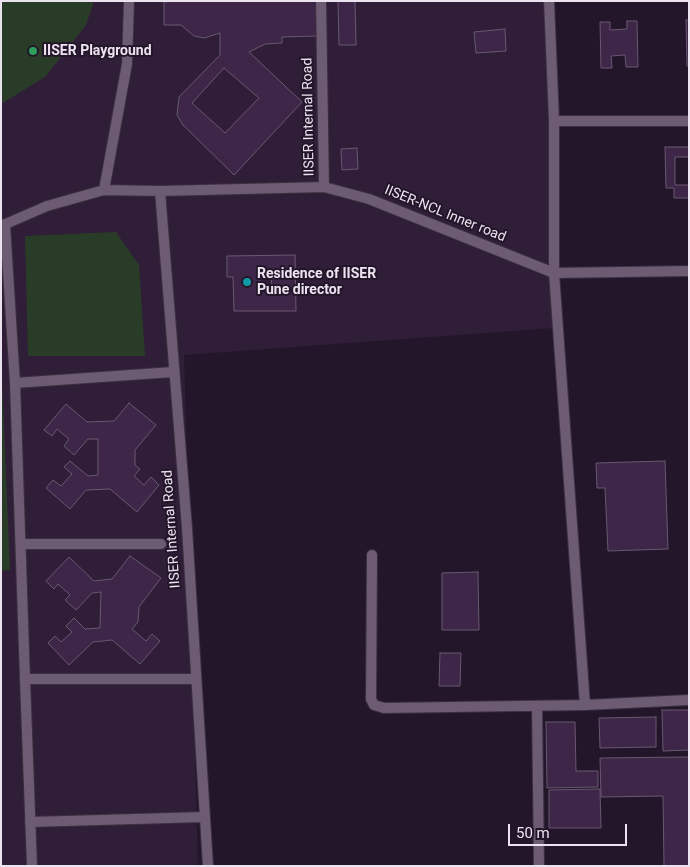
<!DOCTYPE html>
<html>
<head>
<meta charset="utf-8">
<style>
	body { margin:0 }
	#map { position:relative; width:690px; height:867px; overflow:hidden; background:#24162a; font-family:Roboto,sans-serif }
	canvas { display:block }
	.frame { position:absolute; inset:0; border:2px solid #ece3f0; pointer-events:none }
	.scale { position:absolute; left:508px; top:824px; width:119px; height:22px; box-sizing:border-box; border:2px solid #ece3f0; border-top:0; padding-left:6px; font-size:15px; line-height:18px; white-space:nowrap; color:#ece3f0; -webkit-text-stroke:4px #24162a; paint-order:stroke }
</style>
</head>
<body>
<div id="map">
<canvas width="690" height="867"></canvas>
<div class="frame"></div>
<div class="scale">50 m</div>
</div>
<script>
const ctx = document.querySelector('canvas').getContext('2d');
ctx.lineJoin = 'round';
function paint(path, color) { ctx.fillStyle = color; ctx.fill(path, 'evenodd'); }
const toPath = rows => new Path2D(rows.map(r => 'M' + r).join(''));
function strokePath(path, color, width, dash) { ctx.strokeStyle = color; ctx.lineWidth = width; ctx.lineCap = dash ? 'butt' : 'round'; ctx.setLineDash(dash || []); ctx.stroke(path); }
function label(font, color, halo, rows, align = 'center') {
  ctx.font = font + ' Roboto,sans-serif'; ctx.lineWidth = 4; ctx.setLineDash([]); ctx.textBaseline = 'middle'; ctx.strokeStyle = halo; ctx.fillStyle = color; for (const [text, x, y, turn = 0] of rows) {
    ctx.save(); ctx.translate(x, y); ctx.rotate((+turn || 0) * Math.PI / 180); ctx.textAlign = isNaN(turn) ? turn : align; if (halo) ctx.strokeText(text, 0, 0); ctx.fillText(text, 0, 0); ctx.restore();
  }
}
const built = toPath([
	[1,1,549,1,554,328,184,355,198,866,1,866]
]);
const green = toPath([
	[1,1,94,1,86,25,45,77,1,104],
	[116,232,139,265,145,356,28,356,25,236],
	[1,354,10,570,1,571]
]);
const building = toPath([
	[179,1,316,1,317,36,282,37,282,43,265,44,249,52,302,102,234,175,183,125,177,115,179,97,220,55,220,33,204,38,194,36,181,25,164,25,164,2,179,1],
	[224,68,259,98,225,133,192,103,224,68],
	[338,1,355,1,356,45,339,45,338,1],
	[686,20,689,20,689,66,687,66,686,20],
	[627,21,637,21,638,67,626,67,625,55,611,56,612,68,601,68,600,22,610,22,610,30,627,29,627,21],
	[505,29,506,51,476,53,474,32,505,29],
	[665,147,689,147,689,157,675,157,675,185,689,185,689,198,674,198,674,188,666,188,665,147],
	[357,148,358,169,342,170,341,149,357,148],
	[295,255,296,311,234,311,233,277,227,277,227,256,295,255],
	[271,277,272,286,260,286,260,278,271,277],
	[129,403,156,425,135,450,135,465,140,469,134,476,144,485,151,477,159,485,137,512,110,489,86,490,70,509,46,488,53,480,61,486,72,474,64,467,70,461,88,476,98,475,98,439,88,439,74,455,64,446,69,439,57,429,52,436,44,430,66,404,87,422,114,421,129,403],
	[665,461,668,549,608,551,605,488,597,488,596,463,665,461],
	[130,556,161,578,139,607,138,622,132,629,146,641,152,634,160,641,140,664,112,640,93,642,69,665,48,643,55,636,61,642,72,632,66,626,74,618,85,629,100,628,101,592,92,593,76,610,65,600,70,595,58,584,54,589,46,581,69,557,94,581,112,579,130,556],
	[478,572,479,630,442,630,442,573,478,572],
	[440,653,461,653,460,686,439,686,440,653],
	[662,710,689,710,689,750,663,751,662,710],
	[656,717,656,747,600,748,599,718,656,717],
	[546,722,575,722,576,771,598,771,598,787,547,788,546,722],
	[689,757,689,866,664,866,663,796,601,797,600,758,689,757],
	[600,789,601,828,549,828,549,790,600,789]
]);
const lane = toPath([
	[321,1,324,187],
	[549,1,554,121,554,273,585,705,689,700],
	[554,121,689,121],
	[104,190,127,64,129,1],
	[160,191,187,528,208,866],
	[5,224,15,383,25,679,194,679],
	[1,226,47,206,104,190,160,191,324,187,369,199,554,273,689,271],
	[15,383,173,372],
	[22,544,161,544],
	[372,555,371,699,374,705,384,708,585,705],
	[25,679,32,866],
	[537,706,539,866],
	[30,822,204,817]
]);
const markers = [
	[33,51,5,"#2e9e5b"],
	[247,282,5,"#0f9aa8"]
];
const poiNames = [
	["IISER Playground",43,51],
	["Residence of IISER",257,274],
	["Pune director",257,290]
];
const streetNames = [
	["IISER Internal Road",309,117,-91],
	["IISER-NCL Inner road",445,214,22],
	["IISER Internal Road",172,529,-94]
];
paint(built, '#301e38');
paint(green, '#293c28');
paint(building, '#3e2648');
strokePath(building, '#685870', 1);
strokePath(lane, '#3a303e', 12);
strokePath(lane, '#6c5b73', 10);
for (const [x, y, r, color] of markers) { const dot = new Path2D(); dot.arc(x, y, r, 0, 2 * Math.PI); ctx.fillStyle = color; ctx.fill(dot); strokePath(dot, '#24162a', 2); }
label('bold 14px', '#ece3f0', '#24162a', poiNames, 'left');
label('14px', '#ece3f0', '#24162a', streetNames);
</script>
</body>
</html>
